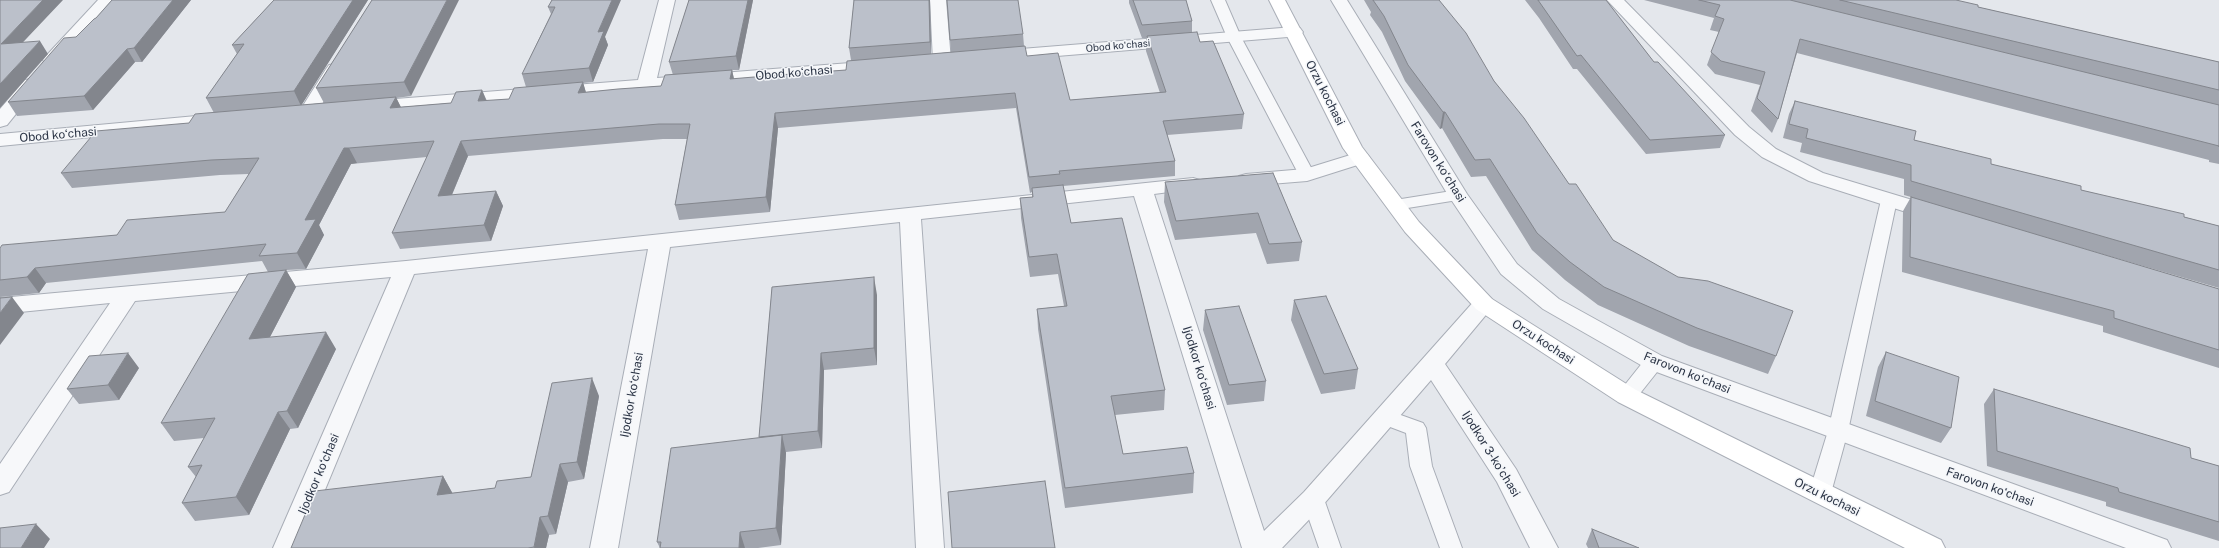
<!DOCTYPE html>
<html>
<head>
<meta charset="utf-8">
<style>
	body { margin:0 }
	canvas { display:block; background:#e4e7ec }
</style>
</head>
<body>
<canvas width="2219" height="548"></canvas>
<script>
const ctx = document.querySelector('canvas').getContext('2d');
ctx.lineJoin = 'round';
const toPath = rows => new Path2D(rows.map(r => 'M' + r).join(''));
function strokePath(path, color, width, dash) { ctx.strokeStyle = color; ctx.lineWidth = width; ctx.lineCap = dash ? 'butt' : 'round'; ctx.setLineDash(dash || []); ctx.stroke(path); }
function paint(path, color) { ctx.fillStyle = color; ctx.fill(path, 'evenodd'); }
function label(font, color, halo, rows, align = 'center') {
  ctx.font = font + ' "Public Sans",sans-serif'; ctx.lineWidth = 3; ctx.setLineDash([]); ctx.textBaseline = 'middle'; ctx.strokeStyle = halo; ctx.fillStyle = color; for (const [text, x, y, turn = 0] of rows) {
    ctx.save(); ctx.translate(x, y); ctx.rotate((+turn || 0) * Math.PI / 180); ctx.textAlign = isNaN(turn) ? turn : align; if (halo) ctx.strokeText(text, 0, 0); ctx.fillText(text, 0, 0); ctx.restore();
  }
}
const service = toPath([
	[1211,0,1225,0,1241,37,1315,175,1313,178,1301,178,1299,175,1227,37,1211,0],
	[1458,190,1464,191,1466,195,1464,199,1395,210,1389,209,1387,205,1389,201,1395,200,1458,190],
	[1889,195,1895,196,1897,200,1848,431,1831,493,1828,499,1820,502,1812,499,1809,493,1828,431,1881,200,1883,196,1889,195],
	[1654,355,1661,357,1664,362,1661,367,1634,401,1627,403,1620,401,1617,396,1620,391,1647,357,1654,355],
	[1384,409,1423,423,1426,428,1432,466,1462,548,1440,548,1410,466,1406,433,1377,422,1374,417,1377,412,1384,409],
	[1313,490,1321,493,1324,499,1341,548,1319,548,1302,499,1305,493,1313,490]
]);
const minor = toPath([
	[98,0,115,0,58,64,46,64,43,60,46,56,98,0],
	[659,0,675,0,657,78,876,61,882,62,885,66,882,70,876,71,370,113,363,111,361,107,363,103,370,101,638,80,659,0],
	[930,0,946,0,951,61,948,65,942,66,936,65,933,61,930,0],
	[1331,0,1347,0,1467,194,1517,264,1559,299,1662,356,2167,540,2171,548,2126,548,1646,368,1543,309,1501,274,1448,195,1331,0],
	[1607,0,1624,0,1749,127,1776,149,1823,173,1942,209,1945,214,1942,219,1935,220,1928,219,1809,181,1762,157,1735,135,1607,0],
	[1294,27,1300,28,1303,32,1300,36,996,61,990,60,987,56,990,52,996,51,1294,27],
	[335,64,341,65,344,69,317,112,315,116,308,118,301,116,299,112,326,69,329,65,335,64],
	[31,79,37,80,40,84,7,125,0,127,0,109,25,80,31,79],
	[218,114,225,116,227,120,225,124,0,146,0,134,218,114],
	[1360,152,1367,154,1370,158,1367,162,1307,181,1246,186,1239,184,1236,180,1239,176,1246,174,1305,169,1360,152],
	[1193,178,1200,180,1203,184,1200,188,1154,194,1264,531,1304,492,1476,299,1484,296,1492,299,1495,304,1445,364,1516,469,1558,548,1530,548,1497,482,1431,380,1322,506,1282,548,1242,548,1134,196,921,219,944,548,916,548,900,222,670,247,618,548,590,548,648,249,414,274,301,548,273,548,391,277,135,301,9,492,0,495,0,464,110,303,0,314,0,298,406,261,1193,178]
]);
const secondary = toPath([
	[1269,0,1285,0,1362,147,1419,222,1492,299,1636,390,1941,540,1945,548,1905,548,1618,402,1476,309,1405,232,1343,148,1269,0]
]);
const wall = toPath([
	[112,0,191,0,142,62,135,62,93,110,17,116,8,102,96,18],
	[274,0,368,0,301,105,324,103,316,88,372,0,411,96,396,98,401,107,451,103,482,90,487,101,509,99,526,87,522,74,551,14,548,7,552,0,605,37,608,45,593,82,583,83,586,92,661,86,673,75,669,62,689,0,753,0,739,70,732,70,734,79,846,70,851,60,849,48,854,0,930,0,931,54,951,52,950,40,1023,34,1024,46,1027,56,1070,100,1160,93,1146,51,1146,38,1142,38,1129,3,1129,0,1186,0,1192,21,1192,33,1200,42,1244,114,1242,129,1167,135,1175,161,1175,176,1063,186,1071,223,1165,390,1164,410,1115,415,1123,454,1194,473,1193,493,1065,508,1038,329,1037,309,1064,306,1058,274,1030,277,1021,218,1020,198,1032,197,1032,192,1030,193,1016,108,778,128,770,212,679,220,675,205,687,139,663,139,468,156,452,195,496,191,503,206,491,241,400,249,392,233,427,157,351,164,319,225,324,235,306,269,286,270,296,287,270,337,336,349,298,428,290,429,249,515,195,521,182,503,196,477,188,467,204,438,174,441,161,423,268,272,262,261,46,283,39,293,0,297,0,248,117,235,225,212,249,174,220,175,72,188,61,173,189,123,214,113,206,98,237,54,232,45],
	[1364,0,1439,0,1494,81,1569,184,1613,240,1776,356,1768,374,1689,346,1598,305,1565,280,1532,250,1486,176,1471,177,1442,128,1440,129,1405,81,1382,32,1370,15,1371,12],
	[1525,0,1606,0,1654,62,1725,135,1720,148,1646,154,1577,69,1573,69,1539,18],
	[1644,0,1956,0,1978,7,2219,62,2219,164,2209,162,2209,160,1797,53,1778,119,1772,133,1751,111,1760,85,1715,74,1707,65,1719,32,1710,30,1714,18],
	[1795,101,1914,140,1991,164,2081,190,2219,226,2219,288,2006,226,2219,289,2219,368,2103,332,2103,326,1902,272,1903,211,1911,197,1904,195,1904,179,1800,152,1802,143,1783,138,1789,114],
	[1273,173,1302,242,1299,261,1267,264,1256,233,1175,240,1164,202,1165,182],
	[772,287,877,295,877,365,824,370,822,448,786,452,781,545,758,548,660,548,657,542,759,438],
	[1294,300,1358,369,1355,389,1321,394,1291,320],
	[1205,310,1266,381,1264,401,1227,405,1203,330],
	[1886,352,1951,428,1941,443,1866,416,1878,367],
	[139,368,119,400,79,404,67,389],
	[1994,389,2191,458,2219,466,2219,541,2106,506,2106,502,1987,466,1984,404],
	[599,396,584,479,568,482,556,534,549,535,546,548,291,548,443,476,452,493,495,488,531,477],
	[1592,529,1639,548,1588,548,1586,544]
]);
const shadedWall = toPath([
	[43,0,63,0,9,57,1,44],
	[173,0,191,0,142,62,134,48],
	[353,0,368,0,301,106,294,91],
	[447,0,459,0,411,96,404,82],
	[612,0,621,0,605,37,608,45,593,82,589,68,598,32],
	[748,0,753,0,739,70,736,56],
	[929,0,930,0,931,55,930,42],
	[40,41,48,54,0,108,0,84],
	[127,49,135,62,93,110,84,96],
	[732,70,735,84,730,79],
	[583,82,587,97,578,93],
	[482,90,488,105,478,101],
	[396,97,403,112,390,108],
	[1443,112,1445,112,1442,128,1440,129],
	[775,113,778,128,770,212,766,197],
	[461,141,468,156,445,211,438,196],
	[344,148,349,148,357,163,351,164,319,225,324,235,306,269,297,253,305,220],
	[496,191,503,206,491,241,484,225],
	[35,268,46,283,39,293,27,277],
	[286,270,296,287,260,356,249,339],
	[874,277,877,295,877,365,874,348],
	[12,297,24,313,0,345,0,313],
	[326,332,336,349,298,428,287,411],
	[128,353,139,368,119,400,108,385],
	[821,353,824,370,822,448,818,431],
	[592,378,599,396,584,479,577,462],
	[278,412,290,429,249,515,236,497],
	[782,435,786,453,781,545,776,528],
	[560,464,568,482,556,534,548,516],
	[443,476,453,494,437,495],
	[540,517,549,535,546,548,534,548],
	[36,524,50,539,44,548,21,548],
	[740,532,745,548,739,548]
]);
const building = toPath([
	[0,0,43,0,1,44,40,41,0,84,0,0],
	[112,0,173,0,134,48,127,49,84,96,8,102,64,38,76,37,94,19,96,18,112,0],
	[274,0,353,0,294,91,206,98,244,44,232,45,274,0],
	[372,0,447,0,404,82,316,88,372,0],
	[552,0,612,0,598,32,604,31,589,68,522,74,555,7,548,7,552,0],
	[689,0,748,0,736,56,669,62,689,0],
	[854,0,929,0,930,42,849,48,854,0],
	[947,0,1018,0,1023,34,950,40,947,0],
	[1133,0,1186,0,1192,21,1142,25,1133,0],
	[1373,0,1439,0,1466,33,1494,81,1524,118,1569,184,1576,184,1613,240,1678,277,1708,281,1793,311,1776,356,1697,328,1604,287,1570,262,1537,233,1490,159,1475,160,1445,112,1443,112,1408,65,1384,16,1373,0],
	[1538,0,1606,0,1654,62,1658,62,1725,135,1650,140,1581,55,1577,56,1538,0],
	[1699,0,1790,0,2219,105,2219,147,2219,146,1800,39,1778,119,1757,98,1765,72,1721,61,1711,52,1724,19,1715,16,1720,5,1699,0],
	[1840,0,1956,0,1978,5,1978,7,2219,62,2219,90,1840,0],
	[1197,32,1200,42,1213,41,1244,114,1163,121,1175,161,1059,171,1060,174,1029,177,1015,93,775,113,766,197,675,205,690,124,659,124,461,141,438,196,496,191,484,225,392,233,434,141,349,148,344,148,305,220,316,219,297,253,259,256,266,244,35,268,27,277,0,280,0,248,2,245,117,235,127,220,225,212,259,158,211,160,61,173,96,131,189,123,195,114,396,97,390,108,451,103,456,92,482,90,478,101,509,99,514,88,583,82,578,93,618,89,661,86,665,75,732,70,730,79,778,75,846,70,847,61,1025,46,1027,56,1058,53,1070,100,1166,92,1147,36,1197,32],
	[1795,101,1916,131,1914,140,1991,159,1991,164,2081,186,2081,190,2184,214,2184,217,2219,226,2219,270,1911,181,1911,165,1806,138,1808,129,1789,124,1795,101],
	[1273,173,1302,242,1269,244,1258,213,1176,221,1165,182,1273,173],
	[1063,185,1071,223,1122,218,1165,390,1111,396,1123,454,1187,447,1194,473,1065,488,1037,309,1067,306,1057,254,1029,257,1020,198,1033,197,1032,188,1063,185],
	[1911,197,2219,289,2219,350,2114,318,2114,311,1910,257,1911,197],
	[286,270,249,339,326,332,287,411,278,412,236,497,182,503,202,465,188,467,215,418,161,423,248,274,286,270],
	[874,277,874,348,821,353,818,431,759,437,772,287,874,277],
	[1326,296,1358,369,1324,374,1294,300,1326,296],
	[12,297,0,313,0,298,12,297],
	[1239,306,1266,381,1229,385,1205,310,1239,306],
	[1886,352,1959,377,1951,428,1875,401,1886,352],
	[128,353,108,385,67,389,89,356,128,353],
	[592,378,577,462,560,464,548,516,540,517,534,547,528,548,291,548,315,491,443,476,437,495,495,488,497,481,531,477,552,383,592,378],
	[1994,389,2190,448,2191,458,2219,466,2219,522,2119,492,2118,488,1997,451,1994,389],
	[782,435,776,528,740,532,739,548,660,548,661,542,657,542,671,448,782,435],
	[1045,481,1055,548,952,548,948,492,1045,481],
	[36,524,21,548,0,548,0,528,36,524],
	[1592,529,1639,548,1599,548,1592,529]
]);
const farStreetnames = [
	["Obod koʻchasi",1118,46,-5]
];
const streetNames = [
	["Obod koʻchasi",794,73,-5],
	["Orzu kochasi",1325,93,63],
	["Obod koʻchasi",58,135,-5],
	["Farovon koʻchasi",1438,162,58],
	["Orzu kochasi",1543,342,33],
	["Ijodkor koʻchasi",1199,368,73],
	["Farovon koʻchasi",1687,373,22],
	["Ijodkor koʻchasi",632,395,-80],
	["Ijodkor 3-koʼchasi",1491,454,58],
	["Ijodkor koʻchasi",319,474,-67],
	["Farovon koʻchasi",1990,487,20],
	["Orzu kochasi",1827,497,26]
];
strokePath(service, '#a9aeb7', 2);
strokePath(minor, '#a9aeb7', 2);
strokePath(secondary, '#a9aeb7', 2);
paint(service, '#f7f8fa');
paint(minor, '#f7f8fa');
paint(secondary, '#fff');
paint(wall, '#a1a5ae');
paint(shadedWall, '#83868d');
paint(building, '#bbc0ca');
strokePath(building, '#83868d', 1);
label('10px', '#2b3445', '#f4f6f9', farStreetnames);
label('12px', '#2b3445', '#f4f6f9', streetNames);
</script>
</body>
</html>
